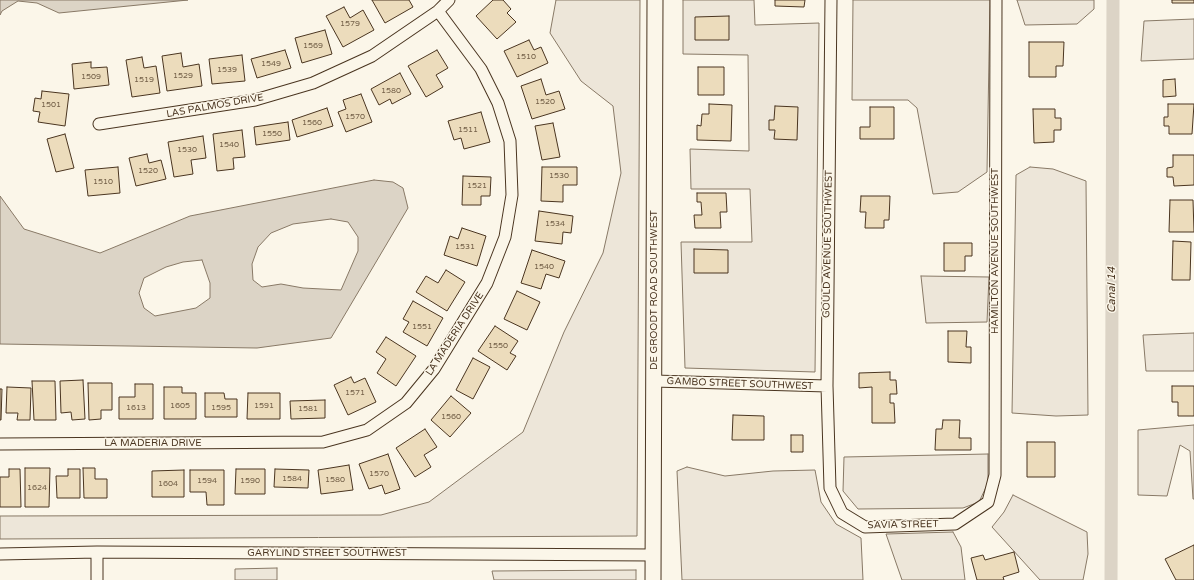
<!DOCTYPE html>
<html>
<head>
<meta charset="utf-8">
<style>
	body { margin:0 }
	canvas { display:block; background:#fbf6e9 }
</style>
</head>
<body>
<canvas width="1194" height="580"></canvas>
<script>
const ctx = document.querySelector('canvas').getContext('2d');
ctx.lineJoin = 'round';
function paint(path, color) { ctx.fillStyle = color; ctx.fill(path, 'evenodd'); }
const toPath = rows => new Path2D(rows.map(r => 'M' + r).join(''));
function strokePath(path, color, width, dash) { ctx.strokeStyle = color; ctx.lineWidth = width; ctx.lineCap = dash ? 'butt' : 'round'; ctx.setLineDash(dash || []); ctx.stroke(path); }
function label(font, color, halo, rows, align = 'center') {
  ctx.font = font + ' "Varela Round",sans-serif'; ctx.lineWidth = 3; ctx.setLineDash([]); ctx.textBaseline = 'middle'; ctx.strokeStyle = halo; ctx.fillStyle = color; for (const [text, x, y, turn = 0] of rows) {
    ctx.save(); ctx.translate(x, y); ctx.rotate((+turn || 0) * Math.PI / 180); ctx.textAlign = isNaN(turn) ? turn : align; if (halo) ctx.strokeText(text, 0, 0); ctx.fillText(text, 0, 0); ctx.restore();
  }
}
const green = toPath([
	[556,0,640,0,637,536,0,539,0,516,381,515,429,502,523,432,564,332,603,253,621,173,613,106,581,81,550,33,556,0],
	[683,0,754,0,755,25,819,23,815,372,685,368,681,242,752,242,750,189,691,189,690,149,749,151,748,55,683,54,683,0],
	[853,0,990,0,987,172,958,192,933,194,917,108,908,100,852,100,853,0],
	[1017,0,1094,0,1094,9,1077,24,1025,25,1017,0],
	[1194,19,1194,59,1141,61,1144,21,1194,19],
	[1030,167,1053,169,1086,181,1088,415,1056,416,1012,413,1016,175,1030,167],
	[921,276,989,277,987,322,926,323,921,276],
	[1194,333,1194,371,1146,371,1143,335,1194,333],
	[1194,425,1194,499,1193,499,1190,451,1180,445,1167,496,1138,495,1138,430,1194,425],
	[988,454,988,483,979,502,963,508,858,509,843,491,844,457,988,454],
	[687,467,725,476,773,471,815,470,821,502,836,524,861,538,863,580,682,580,677,471,687,467],
	[1013,495,1087,532,1088,554,1083,580,1040,580,992,527,1004,512,1013,495],
	[953,532,961,547,965,580,902,580,886,534,953,532],
	[277,568,277,580,235,580,235,569,277,568],
	[636,570,636,580,494,580,492,571,636,570]
]);
const water = toPath([
	[0,0,188,0,59,13,37,3,18,1,2,11,0,15,0,0],
	[374,180,393,182,403,188,408,208,331,338,257,348,0,344,0,196,24,229,100,253,190,216,374,180],
	[331,219,348,222,358,237,358,251,341,290,303,288,281,284,262,287,253,280,252,264,258,247,271,233,293,224,331,219],
	[202,260,210,283,210,298,196,308,155,316,144,308,139,293,144,278,166,267,183,262,202,260]
]);
const canal = toPath([
	[1111,580,1113,0]
]);
const building = toPath([
	[372,0,409,0,413,7,385,23,372,0],
	[493,0,503,0,511,9,507,13,516,22,497,39,476,16,493,0],
	[775,0,805,0,804,7,775,6,775,0],
	[1172,0,1194,0,1194,3,1172,3,1172,0],
	[344,7,350,18,363,10,374,30,343,47,326,16,344,7],
	[729,16,729,40,695,40,695,17,729,16],
	[325,30,332,54,302,63,295,38,325,30],
	[529,40,534,50,541,47,548,63,517,77,504,51,529,40],
	[1029,42,1064,42,1063,66,1056,66,1056,77,1029,77,1029,42],
	[285,50,291,68,257,78,251,59,285,50],
	[437,50,448,68,436,75,443,87,426,97,408,66,437,50],
	[181,53,183,67,199,64,202,86,167,91,162,56,181,53],
	[242,55,245,81,212,84,209,59,242,55],
	[142,57,144,68,156,66,160,93,132,97,126,60,142,57],
	[91,62,91,68,107,67,109,85,74,89,72,64,91,62],
	[698,67,724,67,724,95,698,95,698,67],
	[400,73,411,94,392,104,390,99,379,105,371,89,400,73],
	[541,79,546,95,559,91,565,109,532,119,521,86,541,79],
	[1175,79,1176,96,1163,97,1163,80,1175,79],
	[42,91,69,94,65,126,38,122,40,112,33,111,35,98,41,99,42,91],
	[361,94,372,122,346,132,338,112,346,109,343,100,361,94],
	[709,104,732,105,731,141,697,140,697,125,701,126,702,114,709,114,709,104],
	[1168,104,1194,104,1192,134,1169,134,1169,126,1164,126,1164,117,1168,117,1168,104],
	[775,106,798,107,797,140,774,139,775,130,769,130,769,120,774,120,775,106],
	[870,107,894,107,894,139,860,139,860,127,870,127,870,107],
	[327,108,333,126,297,137,292,120,327,108],
	[1033,109,1055,109,1055,118,1061,118,1061,130,1054,130,1054,142,1034,143,1033,109],
	[481,112,490,142,464,149,461,138,454,140,448,121,481,112],
	[288,122,290,140,256,145,254,127,288,122],
	[553,123,560,157,542,160,535,126,553,123],
	[242,130,245,157,233,158,234,169,217,171,213,134,242,130],
	[65,134,74,168,56,172,47,139,65,134],
	[203,136,206,158,191,160,193,174,174,177,168,142,203,136],
	[147,154,149,163,161,160,166,179,136,186,129,158,147,154],
	[1173,155,1194,155,1194,185,1174,186,1173,177,1167,177,1167,168,1173,167,1173,155],
	[118,167,120,193,88,196,85,170,118,167],
	[542,167,577,167,577,185,563,185,563,202,541,201,542,167],
	[463,176,491,177,490,196,481,196,481,205,462,205,463,176],
	[697,193,726,193,727,212,720,212,721,228,695,228,694,215,702,215,701,202,697,202,697,193],
	[861,196,890,196,889,220,884,220,884,228,865,228,866,212,860,212,861,196],
	[1170,200,1193,200,1194,232,1169,232,1170,200],
	[539,211,573,216,571,233,563,232,562,244,535,241,539,211],
	[462,228,486,236,477,266,444,255,450,236,458,239,462,228],
	[1173,241,1191,242,1190,280,1172,280,1173,241],
	[944,243,972,243,972,256,965,256,965,271,944,271,944,243],
	[694,249,728,250,728,273,694,273,694,249],
	[532,250,565,261,559,278,546,274,541,289,521,283,532,250],
	[446,270,465,282,447,311,416,292,426,276,438,283,446,270],
	[517,291,540,302,527,330,504,319,517,291],
	[413,301,443,318,427,346,403,332,409,322,403,319,413,301],
	[495,326,518,341,510,353,516,356,507,370,478,351,495,326],
	[948,331,967,331,966,347,971,347,971,363,948,362,948,331],
	[386,337,416,356,396,386,377,373,386,359,376,352,386,337],
	[473,358,490,367,473,399,456,390,473,358],
	[890,372,890,380,896,380,897,394,890,394,890,403,894,403,895,423,872,423,872,387,859,388,859,373,890,372],
	[351,377,354,383,365,378,376,402,348,415,334,385,351,377],
	[83,380,85,419,72,420,71,412,61,413,60,381,83,380],
	[32,381,55,381,56,420,34,420,32,381],
	[88,383,112,383,112,410,101,410,101,419,89,420,88,383],
	[135,384,153,384,153,419,119,419,119,397,135,397,135,384],
	[1172,386,1194,386,1194,416,1178,416,1178,402,1172,402,1172,386],
	[7,387,31,388,30,420,17,420,18,413,6,413,7,387],
	[164,387,182,387,182,393,196,393,196,419,164,419,164,387],
	[0,389,2,389,1,420,0,420,0,389],
	[205,393,224,393,225,399,237,399,237,417,205,417,205,393],
	[248,393,280,393,280,419,247,419,248,393],
	[451,396,471,413,450,437,431,420,451,396],
	[325,400,325,418,291,419,290,401,325,400],
	[733,415,764,416,764,440,732,440,733,415],
	[943,420,960,420,959,438,971,438,971,450,935,450,936,429,942,429,943,420],
	[425,429,437,447,424,455,431,467,415,477,396,448,425,429],
	[791,435,803,435,803,452,791,452,791,435],
	[1027,442,1055,442,1055,477,1027,477,1027,442],
	[388,454,400,489,385,494,382,485,369,489,359,464,388,454],
	[349,465,353,490,321,494,318,470,349,465],
	[25,468,50,468,49,507,25,507,25,468],
	[83,468,95,468,95,479,107,479,107,498,84,498,83,468],
	[9,469,20,469,21,507,0,507,0,477,9,477,9,469],
	[68,469,80,469,80,498,57,498,56,476,68,476,68,469],
	[236,469,265,469,265,494,235,494,236,469],
	[275,469,309,470,308,488,274,487,275,469],
	[184,470,184,497,152,497,152,471,184,470],
	[190,470,224,470,224,505,207,505,206,492,190,492,190,470],
	[1194,545,1194,580,1176,580,1165,559,1194,545],
	[1014,552,1019,572,1003,577,1004,580,977,580,971,558,983,555,985,560,1014,552]
]);
const street = toPath([
	[831,0,827,386,830,488,842,513,865,527,955,524,988,502,995,475,996,0],
	[99,124,255,100,313,83,372,56,438,11,449,0],
	[654,381,827,386],
	[0,444,323,442,367,430,406,403,434,369,487,283,505,237,512,195,510,141,498,103,481,69,438,11],
	[0,554,97,552,653,555],
	[97,580,97,552]
]);
const secondary = toPath([
	[653,580,655,0]
]);
const numberNames = [
	["1579",350,24],
	["1569",313,46],
	["1510",526,57],
	["1549",271,64],
	["1539",227,70],
	["1529",183,76],
	["1509",91,77],
	["1519",144,80],
	["1580",391,91],
	["1520",545,102],
	["1501",51,105],
	["1570",355,117],
	["1560",312,123],
	["1511",468,130],
	["1550",272,134],
	["1540",229,145],
	["1530",187,150],
	["1520",148,171],
	["1530",559,176],
	["1510",103,182],
	["1521",477,186],
	["1534",555,224],
	["1531",465,247],
	["1540",544,267],
	["1551",422,327],
	["1550",498,346],
	["1571",355,393],
	["1605",180,406],
	["1591",264,406],
	["1613",136,408],
	["1595",221,408],
	["1581",308,409],
	["1560",451,417],
	["1570",379,474],
	["1584",292,479],
	["1580",335,480],
	["1594",207,481],
	["1590",250,481],
	["1604",168,484],
	["1624",37,488]
];
const streetNames = [
	["LAS PALMOS DRIVE",215,106,-10],
	["GOULD AVENUE SOUTHWEST",828,244,-89],
	["HAMILTON AVENUE SOUTHWEST",995,251,-90],
	["DE GROODT ROAD SOUTHWEST",654,290,-90],
	["LA MADERIA DRIVE",455,334,-57],
	["GAMBO STREET SOUTHWEST",740,384,2],
	["LA MADERIA DRIVE",153,443],
	["SAVIA STREET",903,525,-1],
	["GARYLIND STREET SOUTHWEST",327,553]
];
const waterNames = [
	["Canal 14",1112,290,-90]
];
paint(green, '#ede6d9');
strokePath(green, '#887966', 1);
paint(water, '#dcd4c6');
strokePath(water, '#887966', 1);
strokePath(canal, '#dcd4c6', 13);
paint(building, '#ecdcbc');
strokePath(building, '#4a3520', 1);
strokePath(street, '#4a3520', 13);
strokePath(secondary, '#4a3520', 17);
strokePath(street, '#fbf6e9', 11);
strokePath(secondary, '#fbf6e9', 15);
label('8px', '#725f47', null, numberNames);
label('10px', '#4a3520', '#fbf6e9', streetNames);
label('italic 11px', '#4a3520', '#fbf6e9', waterNames);
</script>
</body>
</html>
